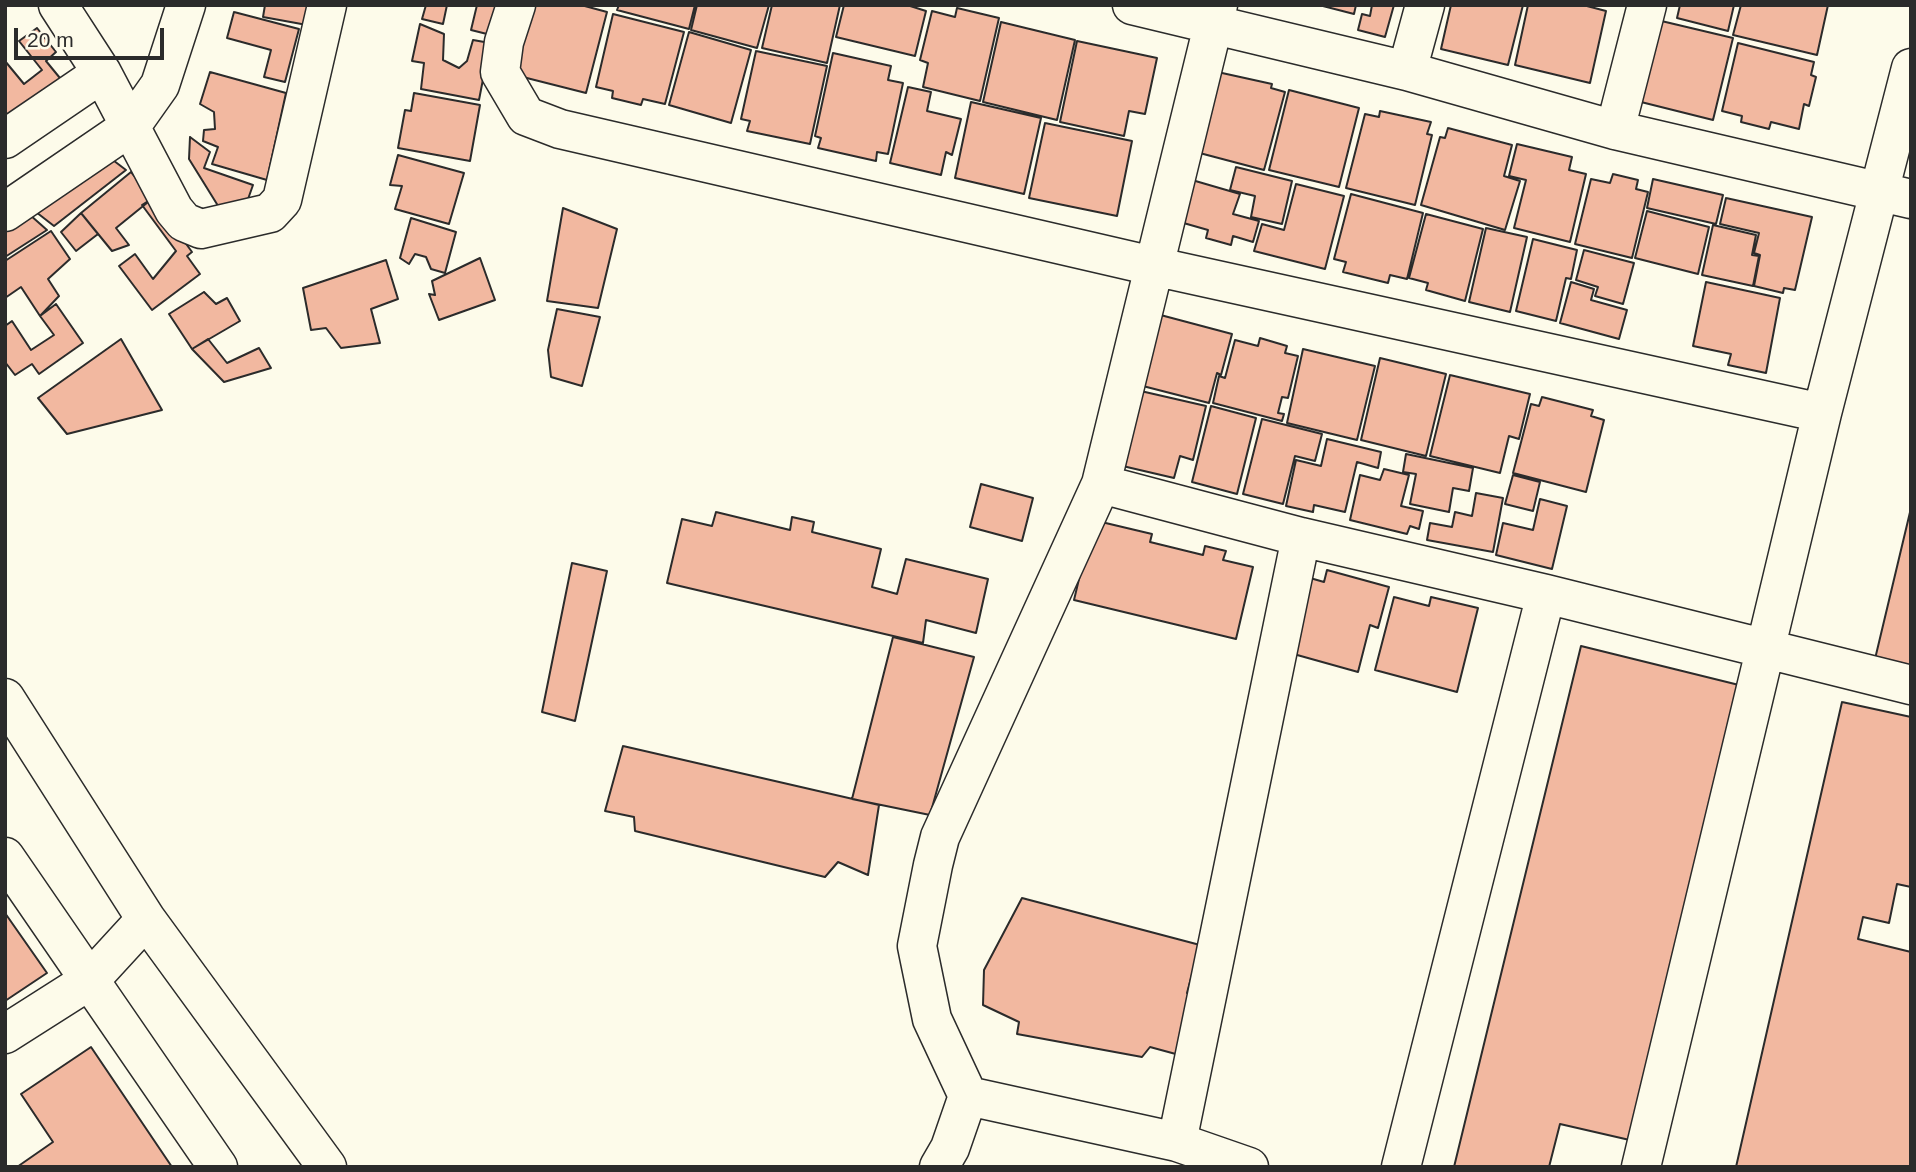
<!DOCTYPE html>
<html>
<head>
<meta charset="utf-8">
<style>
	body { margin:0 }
	#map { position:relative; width:1916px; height:1172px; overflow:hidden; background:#fdfbea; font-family:Helvetica,sans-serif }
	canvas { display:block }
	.frame { position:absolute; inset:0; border:7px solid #2b2b2b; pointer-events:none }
	.scale { position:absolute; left:14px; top:28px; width:150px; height:32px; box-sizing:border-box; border:4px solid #2b2b2b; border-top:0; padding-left:9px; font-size:21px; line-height:24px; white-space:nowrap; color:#2b2b2b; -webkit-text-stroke:5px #fdfbea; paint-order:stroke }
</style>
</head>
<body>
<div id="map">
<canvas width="1916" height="1172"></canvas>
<div class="frame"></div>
<div class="scale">20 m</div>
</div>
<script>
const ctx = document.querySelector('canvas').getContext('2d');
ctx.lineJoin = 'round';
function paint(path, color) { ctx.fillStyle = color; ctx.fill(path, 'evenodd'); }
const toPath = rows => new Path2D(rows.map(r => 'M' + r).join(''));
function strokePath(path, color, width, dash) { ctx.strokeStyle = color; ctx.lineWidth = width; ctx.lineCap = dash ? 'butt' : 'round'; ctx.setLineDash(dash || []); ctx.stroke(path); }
const building = toPath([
	[265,5,310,5,307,25,263,17,265,5],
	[426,5,447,5,443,24,422,19,426,5],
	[477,5,498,5,491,35,471,30,477,5],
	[528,5,581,5,607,12,586,93,511,74,528,5],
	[619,5,695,5,689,29,617,10,619,5],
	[697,5,769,5,757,48,691,30,697,5],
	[772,5,840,5,827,63,762,48,772,5],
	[844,5,907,5,926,11,915,56,836,37,844,5],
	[1319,5,1356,5,1354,14,1319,5],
	[1372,5,1394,5,1385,37,1358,30,1362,14,1370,16,1372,5],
	[1451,5,1523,5,1508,65,1441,49,1451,5],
	[1528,5,1583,5,1606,11,1590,83,1515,65,1528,5],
	[1680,5,1734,5,1728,31,1677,18,1680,5],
	[1741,5,1828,5,1817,55,1733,35,1741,5],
	[957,8,999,18,980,101,923,87,928,63,920,60,932,11,955,17,957,8],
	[234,12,299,29,285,82,264,77,271,50,227,38,234,12],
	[613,14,684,32,665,104,643,99,641,105,612,98,613,91,596,87,613,14],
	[1653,19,1733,38,1713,120,1633,100,1653,19],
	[1001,22,1075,40,1057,120,983,102,1001,22],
	[420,24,444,34,443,60,459,68,467,61,473,40,490,43,479,100,421,89,424,63,412,61,420,24],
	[37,28,56,52,46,61,64,83,5,129,5,61,24,84,42,70,19,41,37,28],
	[689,32,751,50,731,123,669,105,689,32],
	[1077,41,1157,58,1145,114,1129,111,1124,136,1060,122,1077,41],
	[1738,43,1814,62,1811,75,1816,77,1809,106,1804,104,1799,129,1771,122,1769,129,1741,122,1742,116,1722,111,1738,43],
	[756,51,827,66,810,144,747,131,750,121,741,119,756,51],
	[833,53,891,66,888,80,903,83,888,154,877,152,876,161,818,148,821,138,815,136,833,53],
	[1213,71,1272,84,1271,88,1285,92,1264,170,1192,151,1213,71],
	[210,72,286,93,267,180,212,164,218,147,203,141,204,130,215,129,214,112,200,104,210,72],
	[908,87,931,92,927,111,961,119,952,155,946,152,941,175,890,163,908,87],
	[1289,90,1359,108,1339,187,1269,170,1289,90],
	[414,93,480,105,470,161,398,148,405,110,411,111,414,93],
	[971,102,1041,118,1024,194,955,178,971,102],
	[1380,111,1431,122,1427,134,1432,135,1415,205,1346,188,1365,114,1379,117,1380,111],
	[1045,123,1132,141,1117,216,1029,198,1045,123],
	[1448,128,1512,145,1504,176,1520,181,1505,230,1421,205,1440,137,1445,138,1448,128],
	[190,137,210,152,204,168,253,185,242,216,220,209,189,159,190,137],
	[1517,144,1572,157,1569,170,1586,174,1570,242,1514,228,1526,180,1509,176,1517,144],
	[101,151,126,170,54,226,27,205,101,151],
	[398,155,464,173,449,224,395,209,402,186,390,185,398,155],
	[1236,167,1292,181,1282,224,1251,217,1255,196,1230,190,1236,167],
	[131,172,153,198,116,228,129,245,112,251,81,213,131,172],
	[1613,174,1638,180,1636,189,1648,192,1632,258,1575,244,1591,179,1610,183,1613,174],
	[1653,179,1723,195,1716,224,1647,208,1653,179],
	[1192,180,1240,194,1233,214,1259,221,1253,242,1233,236,1231,245,1206,238,1208,230,1180,222,1192,180],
	[1296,184,1344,196,1325,269,1254,251,1262,224,1284,230,1296,184],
	[1351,194,1423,213,1407,279,1390,275,1388,283,1343,272,1346,262,1334,259,1351,194],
	[153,198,192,252,187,256,200,274,152,310,119,266,135,254,153,279,176,251,142,205,153,198],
	[1726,198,1812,217,1795,290,1784,288,1783,293,1754,286,1760,255,1754,253,1759,233,1720,224,1726,198],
	[21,207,47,230,5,257,5,218,21,207],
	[563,208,617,229,598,308,547,301,563,208],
	[1647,211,1709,227,1698,274,1635,258,1647,211],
	[81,213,98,234,76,251,61,232,81,213],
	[1426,214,1483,229,1465,301,1426,290,1428,283,1409,278,1426,214],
	[411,218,456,232,445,273,431,269,426,257,415,254,409,264,400,258,411,218],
	[1713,225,1756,235,1752,255,1759,256,1753,286,1702,275,1713,225],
	[1486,228,1527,237,1510,312,1469,302,1486,228],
	[51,231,70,259,48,279,59,296,40,316,21,287,5,298,5,261,51,231],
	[1533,239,1577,250,1571,279,1566,278,1556,321,1516,311,1533,239],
	[1584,250,1634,263,1623,304,1595,296,1598,287,1576,280,1584,250],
	[480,258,495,300,439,320,429,294,435,295,432,281,480,258],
	[386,260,398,299,371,309,380,343,341,348,326,328,311,330,303,288,386,260],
	[1571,282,1594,289,1591,300,1627,310,1619,339,1560,323,1571,282],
	[1706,282,1780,298,1766,373,1728,365,1731,354,1693,346,1706,282],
	[204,292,216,304,227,298,240,321,192,349,169,314,204,292],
	[56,304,83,343,39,374,32,364,15,375,5,362,5,326,12,321,31,350,54,335,40,316,56,304],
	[557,309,600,317,582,386,551,377,548,350,557,309],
	[1153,313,1232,334,1221,375,1217,373,1209,403,1135,384,1153,313],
	[1260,338,1287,346,1285,353,1298,356,1288,398,1282,397,1278,413,1284,414,1282,421,1213,403,1219,376,1225,378,1235,340,1258,346,1260,338],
	[121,339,162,410,67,434,38,398,121,339],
	[208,339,227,363,259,348,271,368,224,382,192,349,208,339],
	[1303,349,1375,366,1357,440,1287,423,1303,349],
	[1380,358,1446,374,1426,456,1361,440,1380,358],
	[1450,375,1530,394,1519,439,1509,436,1500,473,1430,456,1450,375],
	[1132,389,1206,406,1193,460,1180,456,1174,478,1114,464,1132,389],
	[1542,397,1593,410,1591,416,1604,420,1586,492,1513,473,1531,404,1539,406,1542,397],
	[1211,406,1256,418,1237,494,1192,482,1211,406],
	[1262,419,1322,434,1315,461,1295,456,1283,504,1243,494,1262,419],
	[1327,439,1381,452,1378,468,1357,462,1345,512,1314,505,1313,512,1286,506,1296,460,1321,466,1327,439],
	[1406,454,1473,468,1469,491,1453,488,1449,512,1410,504,1416,474,1403,472,1406,454],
	[1384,469,1409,475,1401,506,1423,511,1419,529,1410,526,1407,534,1350,520,1360,475,1380,480,1384,469],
	[1513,475,1540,482,1533,511,1505,504,1513,475],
	[981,484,1033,498,1022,541,970,527,981,484],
	[1476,493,1503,498,1493,552,1427,540,1430,523,1452,527,1455,512,1472,516,1476,493],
	[1540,499,1567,506,1552,569,1496,555,1503,523,1533,530,1540,499],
	[1911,508,1911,668,1875,659,1911,508],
	[716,512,790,530,792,517,814,522,812,532,881,549,872,587,897,594,906,559,988,579,976,633,926,620,923,643,667,583,682,519,712,526,716,512],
	[1093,520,1152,534,1150,542,1203,555,1205,546,1226,551,1223,560,1253,567,1236,639,1074,600,1093,520],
	[572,563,607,571,575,721,542,712,572,563],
	[1327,570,1389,587,1378,628,1370,625,1358,672,1290,653,1310,578,1324,582,1327,570],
	[1394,597,1429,606,1431,597,1478,608,1457,692,1375,670,1394,597],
	[893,637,974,657,930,815,852,799,893,637],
	[1581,646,1743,686,1634,1141,1560,1124,1549,1167,1454,1167,1581,646],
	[1842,702,1911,717,1911,887,1897,884,1889,923,1863,917,1858,939,1911,952,1911,1167,1736,1167,1842,702],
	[623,746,879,805,868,875,838,862,825,877,635,831,634,817,605,811,623,746],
	[1022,898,1200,945,1187,993,1198,996,1183,1056,1150,1047,1142,1057,1017,1034,1019,1022,983,1005,984,970,1022,898],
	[5,913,47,973,5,1001,5,913],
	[91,1047,172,1167,17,1167,53,1142,21,1094,91,1047]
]);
const minor = toPath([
	[58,5,102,73,174,210,184,222,201,229,270,213,282,200,327,5],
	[516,5,504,42,500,72,526,116,560,129,1153,266,1822,413],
	[1132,5,1407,71,1615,130,1911,199],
	[1407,71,1425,5],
	[1615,130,1647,5],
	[5,139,102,73],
	[5,212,131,126,160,85,186,5],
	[1101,484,1301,537,1546,594,1911,685],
	[5,698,146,919,327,1167],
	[5,857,218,1167],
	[5,1034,90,980,146,919],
	[968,1096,1177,1142,1249,1167],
	[1177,1142,1301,537],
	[939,1167,950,1148,968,1096,932,1019,917,946,933,865,940,837,1101,484,1218,5],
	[1401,1167,1546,594],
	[1641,1167,1822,413,1911,68]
]);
paint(building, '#f2b8a0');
strokePath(building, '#2b2b2b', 2);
strokePath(minor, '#2b2b2b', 41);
strokePath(minor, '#fdfbea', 38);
</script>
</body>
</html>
